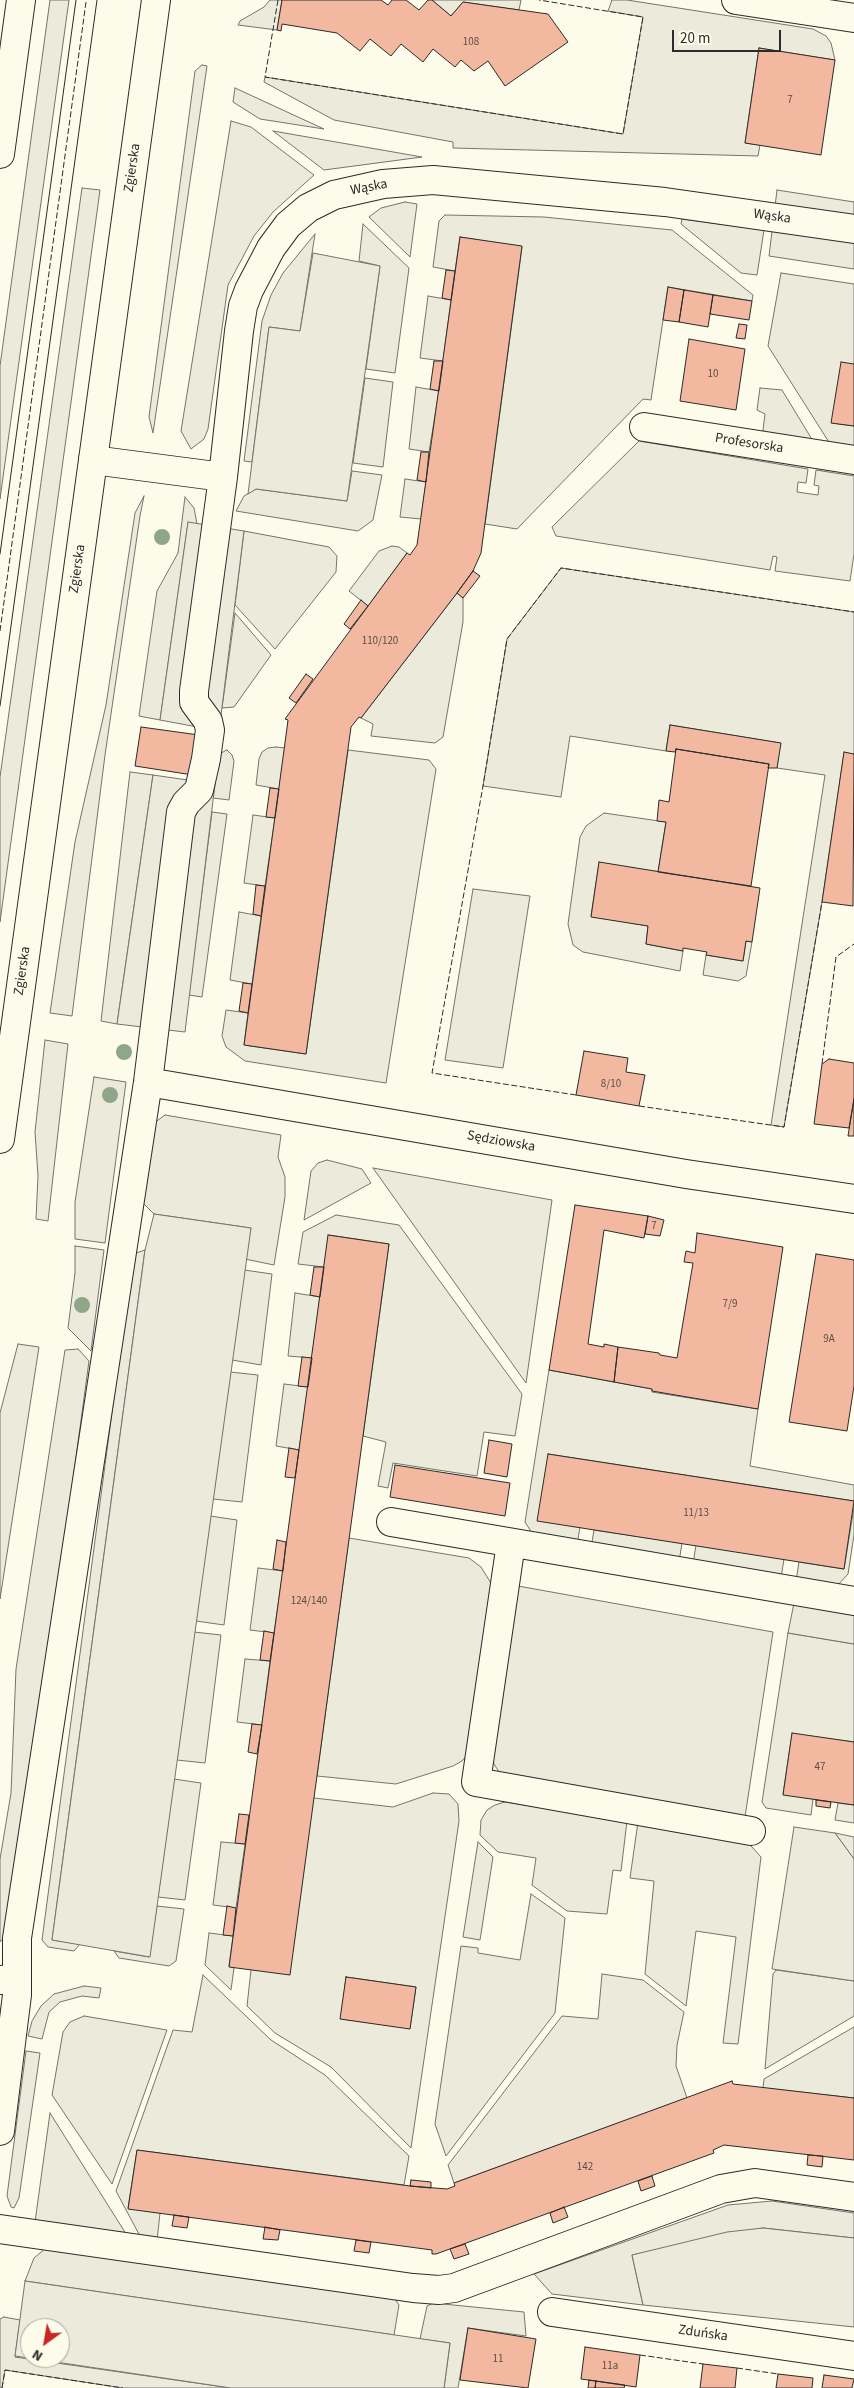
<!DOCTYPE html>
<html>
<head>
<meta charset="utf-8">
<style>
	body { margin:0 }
	#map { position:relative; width:854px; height:2388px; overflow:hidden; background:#fdfbea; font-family:"Source Sans 3",sans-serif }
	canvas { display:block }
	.north { position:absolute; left:20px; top:2318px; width:50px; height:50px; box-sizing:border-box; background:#fdfbea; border:1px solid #a9a89e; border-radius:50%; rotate:212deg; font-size:14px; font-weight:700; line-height:20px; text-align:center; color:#2b2b2b }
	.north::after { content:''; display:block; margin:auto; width:18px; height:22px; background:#c62828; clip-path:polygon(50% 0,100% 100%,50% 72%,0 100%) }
	.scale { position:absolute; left:672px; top:30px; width:109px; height:22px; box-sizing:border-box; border:2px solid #2b2b2b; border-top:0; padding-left:6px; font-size:15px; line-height:18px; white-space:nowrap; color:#2b2b2b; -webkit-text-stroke:4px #fdfbea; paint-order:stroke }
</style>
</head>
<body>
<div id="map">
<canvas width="854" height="2388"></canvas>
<div class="north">N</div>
<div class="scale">20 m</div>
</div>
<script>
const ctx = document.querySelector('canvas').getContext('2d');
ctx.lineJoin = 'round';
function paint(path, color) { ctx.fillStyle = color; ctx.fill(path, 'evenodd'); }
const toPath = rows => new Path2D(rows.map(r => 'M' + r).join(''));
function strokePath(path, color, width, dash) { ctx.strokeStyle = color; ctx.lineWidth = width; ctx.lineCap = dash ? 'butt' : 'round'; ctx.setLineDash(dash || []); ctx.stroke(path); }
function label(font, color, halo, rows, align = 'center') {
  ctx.font = font + ' "Source Sans 3",sans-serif'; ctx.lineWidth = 4; ctx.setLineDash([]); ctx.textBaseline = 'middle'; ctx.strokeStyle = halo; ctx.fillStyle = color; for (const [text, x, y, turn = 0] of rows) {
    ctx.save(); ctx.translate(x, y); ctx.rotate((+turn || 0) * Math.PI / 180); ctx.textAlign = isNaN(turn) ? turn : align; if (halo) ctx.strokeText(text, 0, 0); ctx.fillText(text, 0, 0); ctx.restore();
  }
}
const green = toPath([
	[50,0,69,0,0,499,0,366,50,0],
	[270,0,282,0,277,30,238,25,240,21,264,7,270,0],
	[432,0,521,0,519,10,463,2,451,16,432,0],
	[612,0,627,0,813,29,826,36,831,43,835,60,759,48,745,143,760,145,758,156,453,148,453,142,334,120,264,82,265,77,623,134,643,17,608,11,612,0],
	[202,65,207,66,153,433,149,417,195,71,202,65],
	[235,88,324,129,260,119,233,102,235,88],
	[231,121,251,127,314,175,273,212,254,236,228,285,208,429,204,439,191,449,181,431,231,121],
	[273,131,422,157,324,170,273,131],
	[82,188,100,190,0,922,0,777,82,188],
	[405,202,417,204,410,257,369,217,381,208,405,202],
	[445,215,544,217,672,230,753,295,752,301,668,287,651,400,643,399,517,529,485,524,522,247,460,237,455,271,433,267,439,221,445,215],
	[682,219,764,230,757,275,741,273,681,224,682,219],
	[363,224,409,268,395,373,366,369,380,266,359,261,363,224],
	[315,234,300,331,269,327,252,462,244,461,262,321,271,295,283,273,315,234],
	[781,273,854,284,854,364,832,423,854,426,854,451,832,447,768,346,781,273],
	[428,296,451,300,443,361,420,358,428,296],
	[365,378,393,382,383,467,353,463,365,378],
	[416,387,439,391,429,452,409,449,416,387],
	[760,388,782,390,816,446,770,438,763,430,765,414,757,410,760,388],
	[639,441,808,469,806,483,798,482,797,492,818,495,819,486,814,485,816,470,854,476,854,554,850,581,775,571,777,557,773,556,770,570,556,536,552,527,639,441],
	[352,471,382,475,373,520,358,531,236,511,244,496,256,489,347,501,352,471],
	[405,479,426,482,421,519,400,517,405,479],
	[144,496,140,516,105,755,72,1016,65,1015,50,1013,75,842,106,705,135,513,144,496],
	[185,497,194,508,197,524,188,523,160,720,139,716,157,591,178,553,185,497],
	[244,531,329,547,337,556,336,572,275,649,235,605,244,531],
	[392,546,399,547,407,553,368,606,349,591,379,551,392,546],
	[561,568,854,612,854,754,844,753,822,902,784,1127,771,1125,825,775,777,768,780,743,670,725,666,751,570,736,561,797,483,786,507,639,561,568],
	[457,593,463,598,463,622,443,737,435,743,371,736,373,724,361,718,457,593],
	[235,613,271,655,234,707,222,708,235,613],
	[276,747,285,748,279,789,256,785,259,759,262,752,268,748,276,747],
	[227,750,232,755,234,761,229,800,213,798,218,759,221,753,227,750],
	[348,750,429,760,436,769,386,1083,245,1061,226,1047,222,1036,226,1010,248,1013,244,1045,306,1054,348,750],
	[130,772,153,775,117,1024,101,1021,130,772],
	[212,812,227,814,202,997,189,995,212,812],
	[604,813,666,822,658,872,599,863,591,916,648,926,646,944,683,951,680,971,583,952,573,945,568,924,580,837,586,826,604,813],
	[253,815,275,818,265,886,244,883,253,815],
	[473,889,530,896,503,1068,445,1060,473,889],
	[239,912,261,916,252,984,230,980,239,912],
	[746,941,752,942,746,976,738,981,703,975,706,955,743,961,746,941],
	[45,1040,68,1044,48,1221,36,1219,38,1176,35,1132,45,1040],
	[94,1077,126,1082,105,1243,75,1239,75,1202,94,1077],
	[165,1115,281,1135,278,1157,285,1177,285,1197,274,1265,245,1259,251,1228,154,1214,143,1203,154,1123,165,1115],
	[327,1160,362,1169,371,1183,304,1220,311,1171,318,1163,327,1160],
	[373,1168,552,1200,526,1383,373,1168],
	[336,1215,399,1225,522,1394,515,1436,484,1432,477,1476,393,1463,388,1488,378,1486,386,1442,363,1436,389,1244,329,1235,324,1267,298,1264,303,1232,336,1215],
	[75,1246,104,1250,91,1351,68,1328,75,1273,75,1246],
	[145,1250,52,1940,80,1944,74,1951,48,1947,42,1940,133,1254,145,1250],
	[244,1270,272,1274,261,1365,232,1360,244,1270],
	[295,1293,320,1297,312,1358,288,1356,295,1293],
	[18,1344,39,1347,0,1599,0,1413,18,1344],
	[78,1349,89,1361,14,1917,8,1933,0,1942,0,1859,11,1793,16,1669,65,1350,78,1349],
	[549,1370,652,1389,652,1392,758,1409,750,1466,854,1485,854,1501,548,1454,580,1527,577,1545,535,1538,525,1522,549,1370],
	[230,1372,258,1375,242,1502,213,1499,230,1372],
	[284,1384,308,1387,299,1450,276,1446,284,1384],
	[854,1507,854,1535,848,1574,836,1587,796,1581,799,1562,844,1569,854,1507],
	[210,1516,237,1520,224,1625,196,1621,210,1516],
	[594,1530,682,1543,679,1562,591,1548,594,1530],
	[349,1538,469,1558,481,1567,494,1588,468,1754,462,1761,453,1766,396,1784,317,1776,349,1538],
	[696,1545,784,1559,781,1578,693,1564,696,1545],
	[258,1568,283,1571,274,1633,250,1630,258,1568],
	[518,1586,773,1632,745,1817,501,1775,494,1764,491,1753,518,1586],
	[194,1632,221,1635,205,1763,177,1760,194,1632],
	[788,1633,854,1644,854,1742,792,1734,783,1794,813,1799,811,1815,766,1808,762,1802,788,1633],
	[245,1659,270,1661,262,1725,237,1722,245,1659],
	[174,1779,201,1783,185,1900,158,1897,174,1779],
	[433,1793,449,1794,458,1804,459,1821,411,2148,331,2067,275,2033,247,2006,251,1970,314,1798,393,1807,433,1793],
	[346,1977,416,1987,410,2028,341,2019,346,1977],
	[505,1802,627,1821,621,1871,613,1870,607,1914,567,1911,532,1885,536,1858,498,1852,480,1835,481,1820,487,1810,495,1805,505,1802],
	[838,1803,854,1805,854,1823,835,1820,838,1803],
	[638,1822,743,1837,761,1857,738,2044,723,2043,736,1937,696,1931,686,2006,645,1974,654,1881,630,1878,638,1822],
	[835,1833,854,1837,854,1859,835,1833],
	[221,1842,245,1844,236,1908,213,1905,221,1842],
	[478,1842,493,1857,480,1940,463,1937,478,1842],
	[531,1894,565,1918,555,2013,446,2156,435,2124,461,1946,478,1948,478,1953,520,1960,531,1894],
	[157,1906,184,1909,176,1961,169,1966,119,1958,114,1951,149,1957,157,1906],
	[209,1933,233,1936,229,1966,234,1968,231,1990,205,1965,209,1933],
	[776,1970,854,1981,854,2016,765,2069,773,1974,776,1970],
	[602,1974,643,1980,684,2012,677,2045,676,2066,687,2098,454,2183,448,2165,562,2016,598,2019,602,1974],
	[203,1975,271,2040,325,2075,409,2156,404,2185,137,2150,128,2208,160,2213,157,2241,141,2238,116,2191,173,2030,192,2032,203,1975],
	[84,1986,101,1988,99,1998,82,1996,60,2002,49,2012,42,2039,28,2036,32,2021,41,2006,54,1994,84,1986],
	[84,2016,167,2030,112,2184,52,2095,63,2032,70,2022,84,2016],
	[854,2027,854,2098,763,2088,764,2079,854,2027],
	[26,2051,40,2053,19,2198,14,2208,11,2207,7,2196,26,2051],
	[50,2113,128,2237,35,2222,50,2113],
	[772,2201,854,2213,854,2238,763,2228,632,2255,643,2305,552,2294,534,2274,728,2205,772,2201],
	[46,2248,393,2296,399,2305,394,2335,25,2281,34,2258,46,2248],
	[433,2303,524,2312,526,2336,468,2328,458,2388,444,2388,450,2343,420,2339,427,2306,433,2303],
	[4,2317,20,2320,15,2357,231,2388,123,2388,5,2370,2,2388,0,2388,0,2319,4,2317]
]);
const parking = toPath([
	[777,190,854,202,854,269,769,256,777,190],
	[313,253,380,266,347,501,256,489,248,494,269,327,300,331,313,253],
	[188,522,244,531,219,731,160,720,188,522],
	[153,775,215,784,185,1032,117,1024,153,775],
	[154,1214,251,1228,150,1957,52,1940,145,1250,154,1214],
	[797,1588,854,1597,854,1644,788,1633,797,1588],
	[794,1827,835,1833,854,1859,854,1981,772,1969,794,1827],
	[763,2228,854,2238,854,2327,643,2305,632,2255,727,2232,763,2228],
	[25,2281,450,2343,444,2388,231,2388,15,2356,25,2281],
	[30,2328,60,2328,60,2358,30,2358,30,2328]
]);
const building = toPath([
	[282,0,381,0,388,5,392,0,406,0,419,10,428,0,432,0,451,16,463,2,548,14,568,42,505,86,488,61,474,71,461,60,455,67,433,49,423,62,401,44,391,56,370,39,360,51,337,33,282,24,281,31,277,30,282,0],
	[759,48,835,60,821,155,745,143,759,48],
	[460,237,522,246,481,553,473,571,457,593,361,718,359,717,351,727,306,1054,244,1045,287,728,288,720,285,719,407,553,410,555,417,545,460,237],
	[446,270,455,271,451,300,442,298,446,270],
	[668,287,684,290,679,322,663,320,668,287],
	[684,290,713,295,708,327,679,322,684,290],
	[713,295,752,301,749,320,710,314,713,295],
	[739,324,747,325,745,339,736,338,739,324],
	[689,339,745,349,736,410,680,401,689,339],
	[434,361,443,361,439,391,430,389,434,361],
	[841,362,854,364,854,426,831,423,841,362],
	[421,452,429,452,426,482,417,480,421,452],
	[473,571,480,576,463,598,457,593,473,571],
	[361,600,368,606,350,629,344,624,361,600],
	[306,674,313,679,296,703,289,698,306,674],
	[670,725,781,743,777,768,768,768,769,764,676,749,675,752,666,751,670,725],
	[141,727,199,735,193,775,135,766,141,727],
	[676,749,769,764,751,886,658,872,666,822,657,821,659,800,669,802,676,749],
	[844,752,854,754,853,906,822,902,844,752],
	[270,788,279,789,275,818,266,817,270,788],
	[599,862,760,888,752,942,746,941,743,961,706,955,707,952,683,948,683,951,646,944,648,926,591,917,599,862],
	[256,885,265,886,261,916,253,914,256,885],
	[243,983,252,984,248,1013,239,1011,243,983],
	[584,1051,628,1058,626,1072,645,1075,639,1106,576,1095,584,1051],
	[829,1059,854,1063,854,1099,849,1128,814,1124,822,1064,829,1059],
	[854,1099,854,1136,848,1136,854,1099],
	[575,1205,648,1216,644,1238,604,1230,588,1344,604,1347,604,1344,618,1347,614,1382,549,1370,575,1205],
	[648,1216,664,1220,660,1236,645,1234,648,1216],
	[697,1233,783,1247,758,1409,652,1391,652,1389,614,1382,618,1347,659,1353,660,1355,677,1358,693,1263,684,1262,686,1251,695,1253,697,1233],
	[328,1235,389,1244,290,1975,229,1967,328,1235],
	[816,1254,854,1260,854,1386,847,1431,789,1422,816,1254],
	[314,1267,324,1267,320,1297,310,1295,314,1267],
	[302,1357,312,1358,308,1387,298,1386,302,1357],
	[489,1440,512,1444,507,1477,484,1473,489,1440],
	[289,1448,299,1450,295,1478,285,1477,289,1448],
	[548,1454,854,1501,844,1569,537,1521,548,1454],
	[395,1465,510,1483,505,1516,390,1497,395,1465],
	[277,1540,286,1542,283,1571,273,1569,277,1540],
	[264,1631,274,1633,270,1661,260,1660,264,1631],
	[252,1724,262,1725,257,1754,248,1752,252,1724],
	[792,1733,854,1742,854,1805,783,1795,792,1733],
	[816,1800,831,1802,830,1808,816,1806,816,1800],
	[239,1814,249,1815,245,1844,235,1843,239,1814],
	[227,1906,236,1908,233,1936,223,1935,227,1906],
	[346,1977,416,1987,410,2029,340,2019,346,1977],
	[732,2081,733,2084,854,2098,854,2160,724,2145,713,2150,714,2153,436,2254,432,2254,432,2250,128,2209,137,2150,410,2186,447,2189,455,2186,454,2183,732,2081],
	[808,2155,823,2156,822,2167,807,2165,808,2155],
	[652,2176,655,2186,641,2191,638,2181,652,2176],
	[411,2180,431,2182,431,2188,410,2186,411,2180],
	[564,2207,568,2217,553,2223,550,2213,564,2207],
	[174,2215,189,2217,187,2228,172,2226,174,2215],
	[265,2227,280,2230,278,2240,263,2239,265,2227],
	[356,2240,371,2242,369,2253,354,2251,356,2240],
	[465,2244,469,2254,454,2259,450,2249,465,2244],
	[468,2328,536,2339,528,2388,460,2380,468,2328],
	[585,2347,640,2355,636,2387,581,2379,585,2347],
	[703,2364,737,2368,735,2388,700,2388,703,2364],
	[778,2374,813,2378,812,2388,776,2388,778,2374],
	[824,2375,854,2379,852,2388,822,2388,824,2375],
	[589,2380,596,2381,595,2388,588,2388,589,2380],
	[596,2381,625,2385,624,2388,595,2388,596,2381]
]);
const minor = toPath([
	[736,0,854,18],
	[644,427,854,460],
	[93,460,223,477,239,331,243,306,249,290,271,248,288,225,308,208,334,195,383,184,433,180,665,202,854,229],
	[148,1082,686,1174,854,1199],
	[391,1522,854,1601],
	[511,1543,476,1782,751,1831],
	[17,1978,17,1938,148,1082,181,812,186,803,199,790,206,759,210,730,208,721,194,702,194,691,223,477],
	[0,1980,17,1978,17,1995,0,2131],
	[0,2229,413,2288,439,2290,454,2288,721,2189,755,2183,854,2197],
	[552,2312,854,2356]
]);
const major = toPath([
	[0,154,21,0],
	[0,1139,156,0]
]);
const tram = toPath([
	[0,554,76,0],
	[0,706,97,0]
]);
const fence = toPath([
	[278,0,265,77,623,134,643,17,539,0],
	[0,631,86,2],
	[822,1064,836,957,854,944],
	[576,1095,432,1073,483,786,507,639,561,568,854,612],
	[639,1106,784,1127,822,902],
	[640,2355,703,2364],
	[737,2368,778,2374],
	[2,2388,5,2370,123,2388]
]);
const trees = [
	[162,537],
	[124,1052],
	[110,1095],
	[82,1305]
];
const numberNames = [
	["108",471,43],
	["7",790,101],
	["10",713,375],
	["110/120",380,642],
	["8/10",611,1085],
	["7",654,1227],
	["7/9",730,1305],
	["9A",829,1340],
	["11/13",696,1514],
	["124/140",309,1602],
	["47",820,1768],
	["142",585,2168],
	["11",498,2360],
	["11a",610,2367]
];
const streetNames = [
	["Zgierska",133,168,-82],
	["Wąska",369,188,-11],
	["Wąska",772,217,8],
	["Profesorska",749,444,9],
	["Zgierska",78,569,-82],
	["Zgierska",23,971,-82],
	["Sędziowska",501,1142,10],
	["Zduńska",703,2334,8]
];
paint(green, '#ecebdb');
strokePath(green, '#74746e', 1);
paint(parking, '#eceadb');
strokePath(parking, '#74746e', 1);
paint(building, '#f2b8a0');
strokePath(building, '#2b2b2b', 1);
strokePath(minor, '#2b2b2b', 30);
strokePath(major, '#2b2b2b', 30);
strokePath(minor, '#fdfbea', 28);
strokePath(major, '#fdfbea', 28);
strokePath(tram, '#2b2b2b', 1);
strokePath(fence, '#2b2b2b', 1, [6, 2.5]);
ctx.fillStyle = '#8ea78a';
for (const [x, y] of trees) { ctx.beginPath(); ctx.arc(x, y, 8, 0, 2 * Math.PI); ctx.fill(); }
label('11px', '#5d4e48', null, numberNames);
label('14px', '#2b2b2b', '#fdfbea', streetNames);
</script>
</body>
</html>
